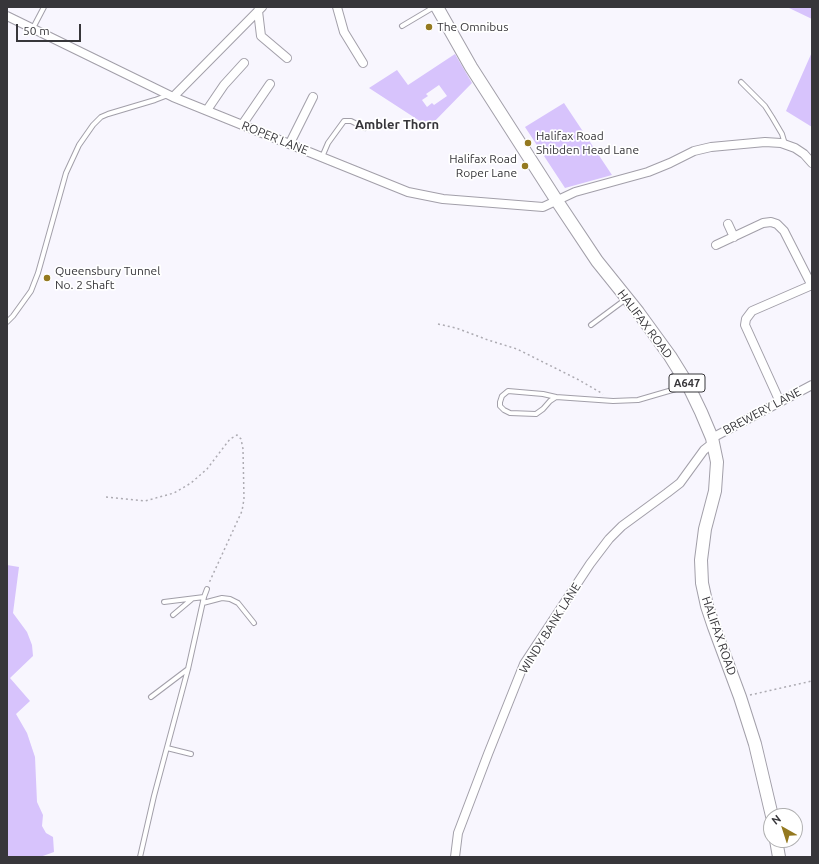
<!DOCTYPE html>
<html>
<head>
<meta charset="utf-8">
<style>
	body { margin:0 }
	#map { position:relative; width:819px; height:864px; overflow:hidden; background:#f8f6fe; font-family:Ubuntu,sans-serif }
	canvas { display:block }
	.frame { position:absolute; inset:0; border:8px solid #37363a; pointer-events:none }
	.north { position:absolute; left:763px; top:808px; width:40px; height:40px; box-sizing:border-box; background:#fff; border:1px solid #afafb0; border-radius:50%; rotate:321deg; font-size:11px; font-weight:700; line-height:16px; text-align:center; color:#37363a }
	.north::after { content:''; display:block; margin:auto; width:14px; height:18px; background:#947920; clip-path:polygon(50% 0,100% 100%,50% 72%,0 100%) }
	.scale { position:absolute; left:16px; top:24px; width:65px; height:18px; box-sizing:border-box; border:2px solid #37363a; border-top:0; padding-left:5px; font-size:12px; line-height:14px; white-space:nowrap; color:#37363a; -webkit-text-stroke:3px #fff; paint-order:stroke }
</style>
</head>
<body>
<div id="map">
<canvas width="819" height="864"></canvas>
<div class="frame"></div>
<div class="north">N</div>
<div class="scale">50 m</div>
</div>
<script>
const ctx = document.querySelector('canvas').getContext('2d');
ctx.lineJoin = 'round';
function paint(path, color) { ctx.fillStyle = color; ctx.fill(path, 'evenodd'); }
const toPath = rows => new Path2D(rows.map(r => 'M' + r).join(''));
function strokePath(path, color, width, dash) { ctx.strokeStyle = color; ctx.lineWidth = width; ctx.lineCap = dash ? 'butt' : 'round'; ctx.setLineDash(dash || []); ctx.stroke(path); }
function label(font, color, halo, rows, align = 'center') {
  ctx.font = font + ' Ubuntu,sans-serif'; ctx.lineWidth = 3.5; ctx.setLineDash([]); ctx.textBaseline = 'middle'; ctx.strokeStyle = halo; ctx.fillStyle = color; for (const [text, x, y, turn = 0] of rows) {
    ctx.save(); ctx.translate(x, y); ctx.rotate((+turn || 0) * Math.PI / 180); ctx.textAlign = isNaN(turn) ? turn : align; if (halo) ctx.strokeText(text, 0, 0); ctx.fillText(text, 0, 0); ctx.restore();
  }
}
const green = toPath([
	[787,7,812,7,812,19],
	[812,52,812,127,786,111],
	[455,54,472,83,429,127,369,88,397,70,408,85],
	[439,85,447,96,434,105,432,103,427,107,422,100,428,96,426,94],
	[564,103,612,175,565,188,525,127],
	[7,565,19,567,13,613,27,632,32,645,33,656,10,678,30,701,16,714,27,733,35,757,37,802,43,815,42,826,46,833,53,837,54,852,40,857,7,857]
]);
const path = toPath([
	[438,324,456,328,488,340,517,349,577,379,603,394],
	[106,497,145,501,174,493,191,483,207,469,230,439,237,435,241,439,243,449,244,499,242,511,209,583],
	[750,695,812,681]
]);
const service = toPath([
	[402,26,434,7],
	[33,28,44,7],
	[741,82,765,106,772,117,782,134,785,144],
	[322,157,328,143,344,121,351,121,365,128],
	[7,322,13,316,31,291,38,273,66,173,79,145,93,125,101,117,108,114,155,100,168,95],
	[591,325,626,299],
	[556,397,543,394,508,391,502,396,500,402,500,406,504,410,510,413,536,414,543,409,550,401,556,397,613,401,638,400,686,386],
	[164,602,204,597],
	[203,603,222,598,230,599,238,603,254,623],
	[173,615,192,599],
	[151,697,188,669],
	[167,748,191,754],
	[140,857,154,796,188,669,204,597,207,589]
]);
const minor = toPath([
	[337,7,344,32,363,63],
	[258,11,261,36,287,58],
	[7,16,173,97,408,192,443,199,543,207,575,192,648,172,670,163,694,151,711,147,765,142,781,143,795,148,804,154,812,163],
	[173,97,262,7],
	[207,110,224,85,244,63],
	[242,125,270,84],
	[290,143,313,97],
	[728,224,734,237],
	[716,245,763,223,771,222,777,224,784,231,812,286],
	[780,402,745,325,746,319,752,311,812,285],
	[712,438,812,385],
	[455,857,458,833,488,754,524,664,590,564,609,539,622,526,667,493,680,483,704,450,713,443]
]);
const primary = toPath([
	[437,7,471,67,557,201,597,261,638,312,670,356,688,385,701,412,712,438,717,462,715,491,705,529,701,560,702,583,707,606,714,627,740,697,755,744,772,816],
	[776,840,779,857]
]);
const markers = [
	[429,27,4,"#947920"],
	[528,143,4,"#947920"],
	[525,166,4,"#947920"],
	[47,278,4,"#947920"]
];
const shields = [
	[687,383,36]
];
const shieldNames = [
	["A647",687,383]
];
const poiNames = [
	["The Omnibus",437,27],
	["Halifax Road",536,136],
	["Shibden Head Lane",536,150],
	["Halifax Road",517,159,"right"],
	["Roper Lane",517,173,"right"],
	["Queensbury Tunnel",55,271],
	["No. 2 Shaft",55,285]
];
const streetNames = [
	["ROPER LANE",275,138,22],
	["HALIFAX ROAD",645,324,53],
	["BREWERY LANE",762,411,-28],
	["WINDY BANK LANE",550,628,-58],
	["HALIFAX ROAD",719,636,71]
];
const neighbourhoodNames = [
	["Ambler Thorn",397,125]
];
paint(green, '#d7c3fc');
strokePath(service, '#a29fa9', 6);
strokePath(minor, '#a29fa9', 10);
strokePath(primary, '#a29fa9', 14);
strokePath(path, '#adabb2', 1.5, [2, 3]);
strokePath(service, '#fff', 4);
strokePath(minor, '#fff', 8);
strokePath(primary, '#fff', 12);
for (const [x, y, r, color] of markers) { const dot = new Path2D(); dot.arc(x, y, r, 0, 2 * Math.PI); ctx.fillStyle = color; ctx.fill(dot); strokePath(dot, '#fff', 1.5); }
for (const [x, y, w] of shields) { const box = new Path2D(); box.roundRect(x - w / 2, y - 9, w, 18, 3); ctx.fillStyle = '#fff'; ctx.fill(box); strokePath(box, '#37363a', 1); }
label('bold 11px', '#37363a', null, shieldNames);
label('12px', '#37363a', '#fff', poiNames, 'left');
label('12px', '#37363a', '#fff', streetNames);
label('bold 13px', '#37363a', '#fff', neighbourhoodNames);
</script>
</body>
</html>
